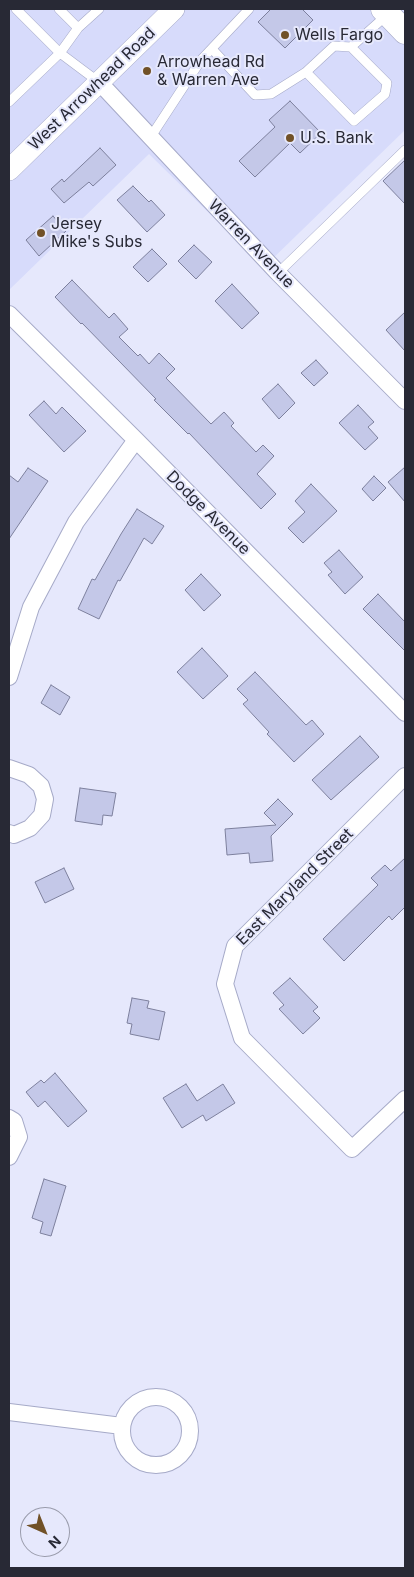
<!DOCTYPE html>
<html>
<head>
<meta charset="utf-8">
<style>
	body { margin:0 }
	#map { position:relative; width:414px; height:1577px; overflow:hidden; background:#e6e8fc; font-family:Inter,sans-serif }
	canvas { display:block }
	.frame { position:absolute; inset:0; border:10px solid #282935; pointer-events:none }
	.north { position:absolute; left:20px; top:1507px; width:50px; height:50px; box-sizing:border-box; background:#e6e8fc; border:1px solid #9a9cac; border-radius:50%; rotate:136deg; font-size:14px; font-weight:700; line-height:20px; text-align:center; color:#282935 }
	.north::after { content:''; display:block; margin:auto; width:18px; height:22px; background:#715127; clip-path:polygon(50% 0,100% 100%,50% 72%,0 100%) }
</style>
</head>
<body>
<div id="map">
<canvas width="414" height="1577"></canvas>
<div class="frame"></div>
<div class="north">N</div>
</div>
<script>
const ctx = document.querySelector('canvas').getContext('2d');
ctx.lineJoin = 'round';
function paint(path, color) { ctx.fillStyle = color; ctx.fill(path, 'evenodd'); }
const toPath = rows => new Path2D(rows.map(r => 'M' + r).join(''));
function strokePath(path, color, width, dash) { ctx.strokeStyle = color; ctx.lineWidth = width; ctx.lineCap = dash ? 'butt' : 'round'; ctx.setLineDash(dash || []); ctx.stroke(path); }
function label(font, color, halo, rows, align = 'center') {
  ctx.font = font + ' Inter,sans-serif'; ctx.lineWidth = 4; ctx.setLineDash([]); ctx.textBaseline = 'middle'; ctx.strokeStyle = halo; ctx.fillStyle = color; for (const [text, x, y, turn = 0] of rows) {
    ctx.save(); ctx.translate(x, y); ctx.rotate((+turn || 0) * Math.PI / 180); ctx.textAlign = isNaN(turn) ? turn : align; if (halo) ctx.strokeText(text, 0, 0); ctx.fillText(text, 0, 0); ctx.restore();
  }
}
const built = toPath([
	[9,9,405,9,405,130,264,267,149,154,9,290]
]);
const building = toPath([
	[271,9,302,9,313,20,285,48,258,22,271,9],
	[290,101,321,133,300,153,290,143,255,177,239,161,275,127,269,120,290,101],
	[100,148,116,165,93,186,89,182,64,203,51,189,62,179,64,182,100,148],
	[405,160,405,204,383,181,405,160],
	[133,186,149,202,151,200,165,215,147,232,117,200,133,186],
	[53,216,66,231,39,256,26,240,53,216],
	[194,245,212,262,196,279,178,261,194,245],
	[152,249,167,264,148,282,133,267,152,249],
	[72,280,109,318,114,313,128,329,119,337,138,356,140,354,149,364,159,353,175,369,166,378,211,424,224,412,234,423,231,426,256,452,263,445,274,456,257,474,276,494,261,509,189,433,188,434,154,400,156,399,82,323,81,324,55,297,72,280],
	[232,284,259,313,242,329,215,301,232,284],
	[405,312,405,351,386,330,405,312],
	[316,360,328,373,314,386,301,373,316,360],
	[278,384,295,403,279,419,262,399,278,384],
	[44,401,56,414,62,407,86,431,64,452,29,415,44,401],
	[358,405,374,422,368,427,378,438,365,450,339,423,358,405],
	[405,467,405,502,388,482,405,467],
	[28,468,48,481,9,539,9,475,18,482,28,468],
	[374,476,386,488,373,501,362,489,374,476],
	[311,484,337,511,303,543,288,528,305,512,295,501,311,484],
	[137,509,164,526,152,544,144,538,120,581,118,580,99,619,78,609,92,579,95,580,121,534,137,509],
	[339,550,363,577,345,594,328,575,332,572,324,563,339,550],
	[201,574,221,595,204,611,185,590,201,574],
	[378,594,405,622,405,651,363,609,378,594],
	[202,648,228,676,203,699,177,672,202,648],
	[255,672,306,725,312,720,324,734,294,762,267,734,269,732,243,704,248,700,237,689,255,672],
	[51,685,70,697,60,715,41,703,51,685],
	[360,736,379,757,331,800,312,780,360,736],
	[80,788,116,793,112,816,103,815,102,825,75,821,80,788],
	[278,799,293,814,271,836,273,861,250,863,249,853,227,855,225,829,276,825,264,813,278,799],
	[405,858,405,907,392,920,389,916,344,961,323,939,378,885,371,878,385,865,391,871,405,858],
	[64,868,74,889,45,903,35,882,64,868],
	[290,978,318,1007,313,1011,320,1018,303,1034,279,1009,284,1005,273,993,290,978],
	[132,998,149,1001,147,1008,165,1012,159,1040,130,1034,132,1024,127,1023,132,998],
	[55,1073,87,1111,68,1127,45,1101,38,1107,26,1092,41,1080,44,1083,55,1073],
	[186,1084,197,1101,223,1084,235,1103,206,1121,203,1115,182,1128,163,1098,186,1084],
	[44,1179,66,1186,51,1236,40,1233,43,1222,32,1218,44,1179]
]);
const service = toPath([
	[16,9,60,53,100,83],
	[59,9,78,28],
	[351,47,334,46,306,72,354,121,385,94,387,83,351,47,388,14],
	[212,49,255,95,271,94,306,72],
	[9,102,60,53,78,28,99,9],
	[150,138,201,60,249,9],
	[278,273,405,150]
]);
const minor = toPath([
	[100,83,278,273,405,401],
	[9,314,136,440,405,713],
	[9,677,31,607,76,522,136,440],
	[9,768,29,775,41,786,45,799,42,815,30,828,14,835,9,833],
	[405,776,235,946,225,984,242,1038,352,1149,405,1099],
	[9,1118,14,1121,19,1137,9,1157],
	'122 1431a34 34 0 1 1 68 0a34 34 0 1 1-68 0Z',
	[9,1412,122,1426]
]);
const tertiary = toPath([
	[9,170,174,9]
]);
const secondary = toPath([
	[383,9,405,32]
]);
const markers = [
	[285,35,5,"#715127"],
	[147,71,5,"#715127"],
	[290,138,5,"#715127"],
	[41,233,5,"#715127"]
];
const poiNames = [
	["Wells Fargo",295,35],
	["Arrowhead Rd",157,62],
	["& Warren Ave",157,80],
	["U.S. Bank",300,138],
	["Jersey",51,224],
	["Mike's Subs",51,242]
];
const streetNames = [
	["West Arrowhead Road",92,89,-44],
	["Warren Avenue",251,244,46],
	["Dodge Avenue",208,513,45],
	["East Maryland Street",295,887,-45]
];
paint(built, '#d7dbfb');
paint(building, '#c4c8e8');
strokePath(building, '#7d809d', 1);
strokePath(service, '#a6aac8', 10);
strokePath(minor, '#a6aac8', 18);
strokePath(tertiary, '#a6aac8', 22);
strokePath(secondary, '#a6aac8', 25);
strokePath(service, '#fff', 9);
strokePath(minor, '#fff', 16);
strokePath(tertiary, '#fff', 21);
strokePath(secondary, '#fff', 24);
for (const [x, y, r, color] of markers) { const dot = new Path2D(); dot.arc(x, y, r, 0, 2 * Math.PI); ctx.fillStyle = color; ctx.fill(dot); strokePath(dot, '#e6e8fc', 2); }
label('16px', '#282935', '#e6e8fc', poiNames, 'left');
label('16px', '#282935', '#e6e8fc', streetNames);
</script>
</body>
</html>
